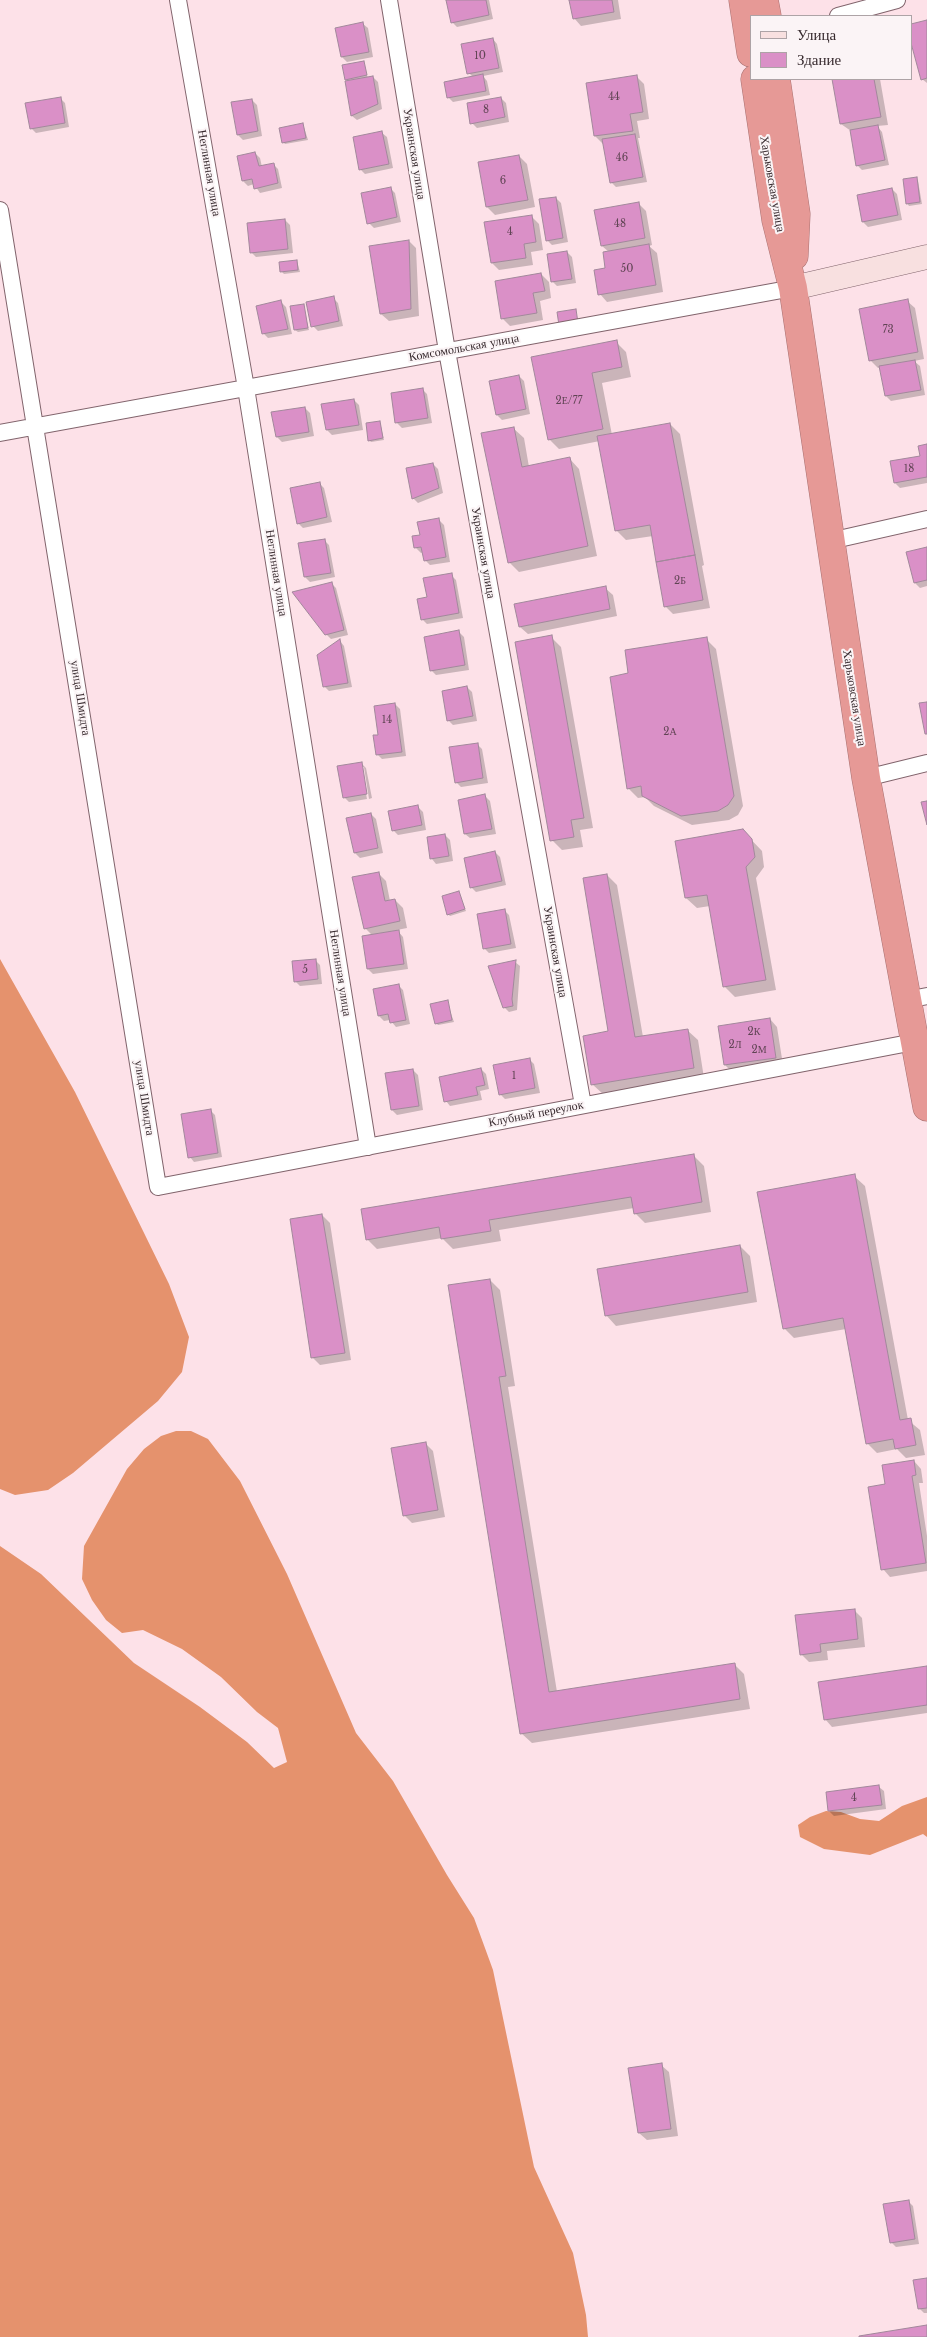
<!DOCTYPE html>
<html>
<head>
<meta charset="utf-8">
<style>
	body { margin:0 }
	#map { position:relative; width:927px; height:2337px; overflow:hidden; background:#fde1e8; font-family:"Libre Baskerville",serif }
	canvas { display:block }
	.legend { position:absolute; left:750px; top:15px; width:162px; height:65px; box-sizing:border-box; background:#fbf4f6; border:1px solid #ada3a6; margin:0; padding:6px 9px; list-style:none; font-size:15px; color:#372a2e }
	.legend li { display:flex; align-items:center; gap:10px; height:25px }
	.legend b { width:25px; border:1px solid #ada3a6 }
</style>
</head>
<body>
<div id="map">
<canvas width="927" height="2337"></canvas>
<ul class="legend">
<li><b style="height:6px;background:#f8e0e0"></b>Улица</li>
<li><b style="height:14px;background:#da90c7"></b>Здание</li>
</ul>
</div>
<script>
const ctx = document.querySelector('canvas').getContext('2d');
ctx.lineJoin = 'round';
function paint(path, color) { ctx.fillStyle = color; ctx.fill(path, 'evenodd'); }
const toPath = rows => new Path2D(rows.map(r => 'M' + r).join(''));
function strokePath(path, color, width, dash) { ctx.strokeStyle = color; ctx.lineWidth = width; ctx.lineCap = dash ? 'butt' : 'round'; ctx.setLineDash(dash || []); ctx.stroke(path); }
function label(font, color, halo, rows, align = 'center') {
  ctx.font = font + ' "Libre Baskerville",serif'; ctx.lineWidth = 4; ctx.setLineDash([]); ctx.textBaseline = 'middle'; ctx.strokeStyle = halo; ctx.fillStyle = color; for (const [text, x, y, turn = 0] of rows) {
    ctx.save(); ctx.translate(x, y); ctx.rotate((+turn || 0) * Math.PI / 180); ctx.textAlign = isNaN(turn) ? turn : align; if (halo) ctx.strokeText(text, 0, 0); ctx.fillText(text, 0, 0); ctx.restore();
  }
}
const forest = toPath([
	[0,959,75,1092,169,1284,189,1337,182,1372,158,1401,73,1473,48,1490,15,1495,0,1489],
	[176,1431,191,1431,208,1439,240,1481,287,1574,356,1733,393,1781,447,1875,474,1918,493,1970,534,2167,573,2253,586,2315,588,2337,0,2337,0,1546,41,1574,134,1663,200,1707,247,1742,274,1768,287,1762,278,1728,257,1712,221,1677,182,1649,143,1630,122,1633,106,1620,92,1600,82,1579,84,1546,127,1469,144,1449,161,1436],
	[927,1797,927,1837,923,1834,870,1855,824,1849,800,1837,798,1825,810,1817,826,1811,841,1812,860,1819,879,1821,902,1806]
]);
const shadow = toPath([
	[447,0,489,0,493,19,457,27,452,22],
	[571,0,618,0,621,19,581,26,574,18],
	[927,21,927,83,922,79,911,39,911,26],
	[363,24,368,28,373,57,347,62,342,57],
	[493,39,497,44,503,72,483,76,487,81,490,95,453,102,448,97,473,77,469,73],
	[363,62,368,78,373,77,378,82,382,109,357,120,352,116,347,82,349,81,346,79],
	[636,76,644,84,649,119,637,121,640,138,638,138,647,182,616,187,611,182,603,144,595,136,587,84],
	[834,79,880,79,888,125,877,126,882,132,889,165,862,170,857,165,851,131,841,124],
	[60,98,65,103,69,127,36,133,31,128],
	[501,98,506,103,509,122,477,128,472,123],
	[252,100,257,105,262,136,243,140,238,135],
	[303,124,308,140,285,144,283,142],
	[382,133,387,137,393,168,365,174,360,169],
	[255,153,260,158,262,167,273,164,278,169,282,188,260,193,254,184,248,186,243,181],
	[519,156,527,164,535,207,495,215,487,207,480,163],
	[916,178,918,181,922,204,909,206,907,203],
	[390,188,395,193,401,222,374,228,369,223],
	[892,189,897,194,902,220,868,227,863,222,858,196],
	[556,198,561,203,568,242,552,245,547,240],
	[638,203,646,211,652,245,649,246,657,253,663,292,607,302,600,294,609,252,602,246],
	[531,216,539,224,543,250,531,252,533,265,499,270,492,263],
	[285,220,290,225,293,253,256,257,251,252],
	[409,241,416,248,419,316,389,321,381,314],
	[567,252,572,257,576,283,557,286,552,281],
	[297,261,300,272,284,274,282,272],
	[541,274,549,282,551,298,540,301,543,320,510,326,502,318],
	[333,298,338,303,343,326,318,331,313,326],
	[907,301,915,308,924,359,914,361,920,366,925,395,891,401,886,396,881,367,878,368,870,360],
	[281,302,286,307,292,334,268,338,264,334],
	[303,305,309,330,298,332,295,330],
	[616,342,626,352,631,377,602,383,612,435,670,424,680,434,704,565,702,566,710,608,673,614,665,606,653,536,626,540,616,530,600,441,559,449,549,439,533,358],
	[519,376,524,381,530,414,502,420,497,415,490,382],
	[422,389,427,394,432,423,402,428,397,423,392,394],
	[354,400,359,405,363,430,332,435,327,430,323,405],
	[305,408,310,413,314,436,282,442,277,437,273,413],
	[380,422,384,440,371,442,369,440],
	[513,428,524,438,529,467,569,458,579,469,597,556,519,572,509,562],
	[927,445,927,483,900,488,895,483,892,462,921,457],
	[433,464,438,469,443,493,418,503,413,498],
	[319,483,324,488,332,522,303,528,298,523],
	[439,520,444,525,450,562,430,565,425,560,424,552,421,553,416,548,414,537,421,536],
	[324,540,329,545,335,577,310,582,305,577],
	[927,549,927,586,920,588,915,583,908,553],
	[451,575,456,580,463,618,427,624,422,619,428,598],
	[331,583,336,588,348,635,331,639,326,634],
	[605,588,613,595,617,616,528,634,520,627],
	[459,632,464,637,469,670,436,675,431,670],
	[551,637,561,647,593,828,580,830,583,847,562,850,552,840],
	[706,639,716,649,743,806,738,815,729,820,692,825,654,806,645,797,638,798,628,788,630,674],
	[340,641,344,646,352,687,329,691,324,686],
	[467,687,472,692,477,721,453,725,448,720],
	[395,704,400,709,406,756,382,759,377,754,379,736],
	[477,744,482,749,488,783,461,787,456,782],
	[361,763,366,768,372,798,369,799,364,767,361,767,367,799,349,802,344,797],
	[485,796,490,801,496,834,470,838,465,834],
	[418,807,423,812,426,830,398,835,393,830],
	[371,814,376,819,383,853,360,858,355,853],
	[742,830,762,851,764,867,756,878,776,990,735,997,725,987,710,906,697,908,686,898,677,842],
	[445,835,450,840,453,861,436,864,432,859],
	[495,852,500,857,506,885,476,892,471,887],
	[378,873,386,881,390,901,395,900,403,908,407,928,397,930,403,937,408,969,373,974,368,969,372,935,365,928],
	[607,875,617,885,643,1037,687,1030,698,1040,704,1078,603,1094,592,1084,610,1032],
	[459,893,466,911,450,916,448,914],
	[504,910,509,915,516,948,489,953,484,948],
	[315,960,320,965,322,984,300,986,295,981],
	[515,962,520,966,517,1010,509,1012,504,1007],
	[398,985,403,990,410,1024,396,1027,390,1020,384,1021,379,1016,374,990],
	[447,1002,454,1022,438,1025,436,1023],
	[770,1019,777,1027,783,1065,732,1072,725,1065],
	[529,1059,534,1064,540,1093,505,1099,500,1094],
	[481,1069,486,1074,489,1089,480,1091,482,1100,450,1106,446,1101],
	[413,1070,418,1075,423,1110,397,1115,392,1110,387,1074],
	[210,1110,215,1115,222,1157,194,1162,190,1157],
	[693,1155,704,1166,711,1212,645,1223,635,1213,634,1208,499,1230,501,1241,453,1249,442,1238,377,1249,367,1239],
	[854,1176,865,1186,908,1420,920,1430,925,1455,906,1458,897,1449,877,1453,867,1443,846,1329,794,1338,784,1328],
	[322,1215,330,1223,351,1360,320,1365,312,1357],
	[740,1246,750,1256,757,1302,616,1326,606,1315],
	[490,1280,500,1290,515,1386,508,1387,557,1692,734,1664,744,1674,750,1709,532,1743,521,1733],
	[425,1443,433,1451,445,1517,412,1523,404,1515],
	[914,1461,921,1469,923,1483,919,1483,927,1536,927,1571,890,1577,883,1569,887,1485],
	[854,1610,862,1618,865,1647,827,1651,828,1660,809,1662,801,1654],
	[927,1668,927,1713,832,1727,825,1719],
	[879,1787,884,1791,886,1809,834,1816,829,1811],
	[661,2065,669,2072,678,2136,647,2140,639,2133],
	[908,2201,913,2206,919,2244,896,2247,891,2242],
	[927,2279,927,2313,924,2313,919,2308]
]);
const building = toPath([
	[446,0,486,0,489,15,451,23,446,0],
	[569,0,612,0,614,12,573,19,569,0],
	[927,20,927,78,921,80,911,43,911,24,927,20],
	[363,22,369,52,341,57,335,28,363,22],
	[493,38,499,68,467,74,461,44,493,38],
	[364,61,367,75,345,80,342,65,364,61],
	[483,74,486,91,447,98,444,82,483,74],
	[637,75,643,112,630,114,633,131,594,136,586,83,637,75],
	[373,76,378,104,351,116,345,81,373,76],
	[832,79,874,79,881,117,840,124,832,79],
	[61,97,65,123,30,129,25,103,61,97],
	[501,97,505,117,470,124,467,103,501,97],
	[252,99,258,131,237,135,231,102,252,99],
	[303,123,306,138,282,143,279,128,303,123],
	[878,125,885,160,856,166,850,130,878,125],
	[382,131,389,164,359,170,353,137,382,131],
	[635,134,643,177,610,183,602,139,635,134],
	[255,152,259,166,274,163,278,183,254,189,252,179,242,181,237,156,255,152],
	[519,155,528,200,486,207,478,162,519,155],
	[917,177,920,202,906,204,903,179,917,177],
	[391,187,397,217,367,224,361,193,391,187],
	[892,188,898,215,862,222,857,195,892,188],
	[556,197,563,238,546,241,539,199,556,197],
	[639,202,645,238,601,246,594,210,639,202],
	[532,215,536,242,524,244,526,258,491,263,484,222,532,215],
	[285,219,288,249,250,253,247,223,285,219],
	[409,240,411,309,380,314,369,246,409,240],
	[649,244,656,285,598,295,594,270,605,268,603,252,649,244],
	[567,251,572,279,551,282,547,254,567,251],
	[297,260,298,270,280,272,279,262,297,260],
	[541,273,545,291,533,293,537,313,501,319,495,281,541,273],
	[334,296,339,321,311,327,306,302,334,296],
	[908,299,918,352,869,361,859,309,908,299],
	[281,300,288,329,262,334,256,306,281,300],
	[304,304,308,328,294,330,290,306,304,304],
	[576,309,579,330,560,332,557,312,576,309],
	[617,340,622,367,592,373,603,429,548,440,531,357,617,340],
	[915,360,921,390,885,396,879,366,915,360],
	[519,375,526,409,496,415,489,381,519,375],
	[423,388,428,418,395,423,391,393,423,388],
	[354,399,359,425,326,430,321,404,354,399],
	[305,407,309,432,276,437,271,412,305,407],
	[380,421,383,438,368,441,366,423,380,421],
	[670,423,695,555,656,562,650,525,615,531,597,436,670,423],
	[514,427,522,467,570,457,588,546,508,563,481,433,514,427],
	[927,444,927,477,894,483,890,461,920,456,918,446,927,444],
	[433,463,439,488,412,499,406,468,433,463],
	[320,482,327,517,297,524,290,488,320,482],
	[439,518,446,557,424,561,421,547,414,548,412,536,420,535,417,522,439,518],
	[325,539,331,573,304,577,298,543,325,539],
	[927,547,927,580,914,583,906,552,927,547],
	[695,555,703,600,664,607,656,562,695,555],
	[452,573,459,613,421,620,417,599,427,597,423,578,452,573],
	[332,582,344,630,325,635,292,592,332,582],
	[606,586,610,609,519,627,514,604,606,586],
	[459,630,465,665,430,671,424,637,459,630],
	[552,635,584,818,571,820,574,837,550,841,515,642,552,635],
	[707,637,734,796,728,805,718,811,681,816,642,796,641,786,627,789,610,677,628,673,625,650,707,637],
	[340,639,348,683,323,687,317,655,340,639],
	[467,686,473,716,447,721,442,691,467,686],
	[927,702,927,734,925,734,919,703,927,702],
	[395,703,402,752,376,755,373,735,378,735,374,706,395,703],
	[478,743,483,778,455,783,449,747,478,743],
	[362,762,367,794,343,798,337,766,362,762],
	[485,794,492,829,464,834,458,800,485,794],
	[927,801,927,825,921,802,927,801],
	[418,805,422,825,392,831,388,811,418,805],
	[371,813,378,848,354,853,346,818,371,813],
	[743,829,752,839,755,857,746,867,766,980,723,987,707,895,685,898,675,841,743,829],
	[445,834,449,856,430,859,427,837,445,834],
	[495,851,502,881,470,888,464,858,495,851],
	[379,872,385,901,395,899,400,921,364,929,352,877,379,872],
	[607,874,635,1037,688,1029,694,1068,591,1085,583,1036,608,1031,583,878,607,874],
	[459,891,465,909,447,915,442,896,459,891],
	[505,909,511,944,483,949,477,914,505,909],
	[399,930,404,964,367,969,362,936,399,930],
	[316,959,318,979,294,982,292,961,316,959],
	[516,960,512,999,513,1006,503,1008,488,966,516,960],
	[399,984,406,1020,390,1023,388,1014,378,1016,373,989,399,984],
	[448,1000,452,1020,435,1024,430,1004,448,1000],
	[770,1018,776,1058,724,1065,718,1026,770,1018],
	[530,1058,535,1088,499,1095,493,1065,530,1058],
	[481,1068,485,1085,476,1087,478,1095,444,1102,439,1077,481,1068],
	[413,1069,419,1106,391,1110,385,1073,413,1069],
	[211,1109,218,1153,188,1158,181,1114,211,1109],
	[694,1154,702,1202,634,1214,631,1197,489,1220,491,1231,441,1239,439,1227,366,1240,361,1209,694,1154],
	[855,1174,900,1420,911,1418,916,1445,895,1449,893,1439,866,1444,843,1318,783,1329,757,1192,855,1174],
	[322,1214,345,1353,311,1358,290,1219,322,1214],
	[740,1245,748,1292,605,1316,597,1269,740,1245],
	[490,1279,506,1376,499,1377,549,1692,735,1663,740,1699,520,1734,448,1285,490,1279],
	[426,1442,438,1510,403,1516,391,1448,426,1442],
	[914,1460,916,1475,912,1476,926,1563,881,1570,868,1487,885,1484,882,1465,914,1460],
	[855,1609,858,1639,820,1644,821,1652,800,1655,795,1615,855,1609],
	[927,1666,927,1705,824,1720,818,1682,927,1666],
	[879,1785,882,1805,828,1811,826,1792,879,1785],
	[662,2063,671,2129,638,2133,628,2068,662,2063],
	[909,2200,915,2239,890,2243,883,2204,909,2200],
	[927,2278,927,2308,918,2309,913,2280,927,2278],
	[927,2325,927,2337,859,2337,859,2336,927,2325]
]);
const street = toPath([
	[178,0,246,388,368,1147],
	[389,0,447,351,583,1105],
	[838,16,897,0],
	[0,210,158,1187,914,1042],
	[0,433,793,288],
	[830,541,927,519],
	[866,778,927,763],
	[906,1000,927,996]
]);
const secondary = toPath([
	[793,288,927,257]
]);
const highway = toPath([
	[743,0,751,53],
	[764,0,767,16],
	[755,79,776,220,793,288,866,778,927,1107],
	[776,79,796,214,794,256]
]);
const numberNames = [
	["10",480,56],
	["44",614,97],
	["8",486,110],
	["46",622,158],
	["6",503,181],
	["48",620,224],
	["4",510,232],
	["50",627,269],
	["73",888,330],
	["2Е/77",569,401],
	["18",909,469],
	["2Б",680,581],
	["14",387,720],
	["2А",670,732],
	["5",305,970],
	["2К",754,1032],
	["2Л",735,1045],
	["2М",759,1050],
	["1",514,1076],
	["4",854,1798]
];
const streetNames = [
	["Украинская улица",414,154,81],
	["Неглинная улица",209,173,80],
	["Харьковская улица",772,184,80],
	["Комсомольская улица",464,348,-10],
	["Украинская улица",483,553,80],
	["Неглинная улица",276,573,81],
	["улица Шмидта",80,698,81],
	["Харьковская улица",854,698,81],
	["Украинская улица",555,952,80],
	["Неглинная улица",340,973,81],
	["улица Шмидта",144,1098,81],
	["Клубный переулок",536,1114,-11]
];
paint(forest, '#e5926d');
paint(shadow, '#0003');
paint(building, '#da90c7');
strokePath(building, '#a2889b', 1);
strokePath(street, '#81646c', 18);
strokePath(secondary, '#81646c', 25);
strokePath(highway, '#a97272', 29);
strokePath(street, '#fff', 16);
strokePath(secondary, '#f8e0e0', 24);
strokePath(highway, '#e69996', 28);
label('10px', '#604454', null, numberNames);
label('12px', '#372a2e', '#fbf4f6', streetNames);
</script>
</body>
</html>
